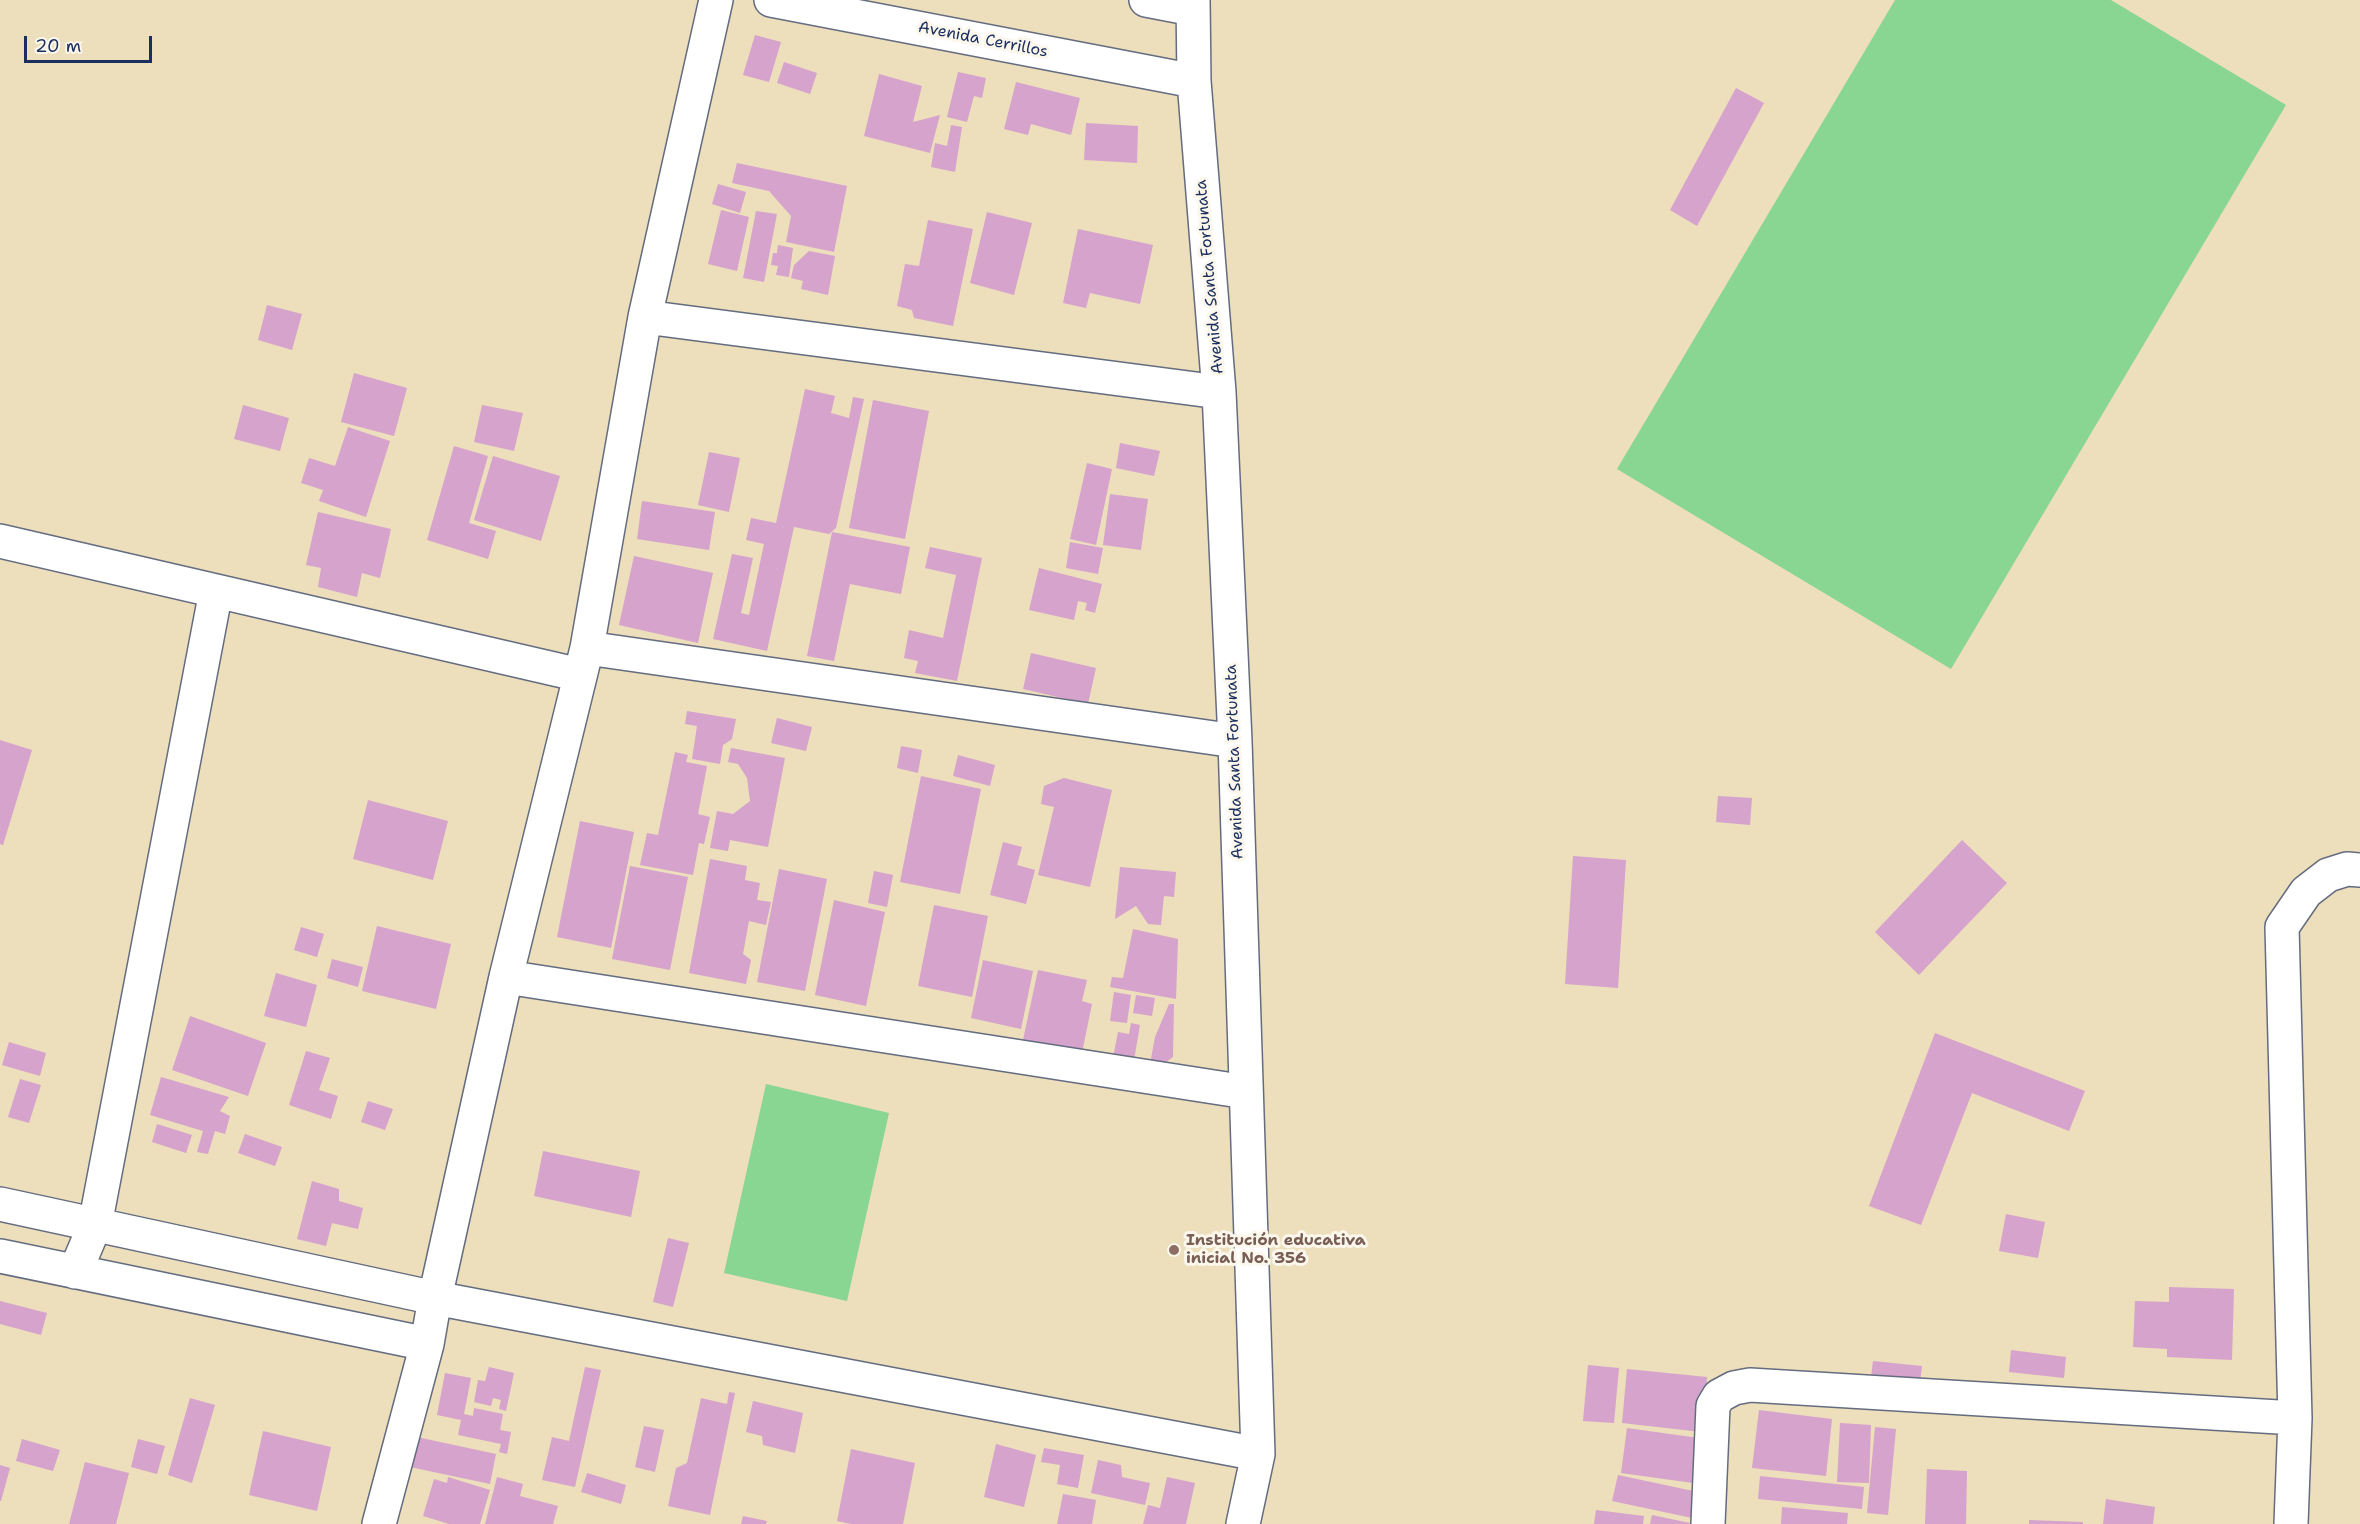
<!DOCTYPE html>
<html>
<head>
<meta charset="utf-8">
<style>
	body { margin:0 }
	#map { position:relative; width:2360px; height:1524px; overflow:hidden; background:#eddebc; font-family:"Shantell Sans",sans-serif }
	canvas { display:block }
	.scale { position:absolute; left:24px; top:36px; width:128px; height:27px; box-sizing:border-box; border:3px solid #1b2f5e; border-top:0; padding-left:8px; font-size:18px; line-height:21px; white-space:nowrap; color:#1b2f5e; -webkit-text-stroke:4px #fbf7ec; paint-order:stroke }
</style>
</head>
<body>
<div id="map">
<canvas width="2360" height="1524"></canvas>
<div class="scale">20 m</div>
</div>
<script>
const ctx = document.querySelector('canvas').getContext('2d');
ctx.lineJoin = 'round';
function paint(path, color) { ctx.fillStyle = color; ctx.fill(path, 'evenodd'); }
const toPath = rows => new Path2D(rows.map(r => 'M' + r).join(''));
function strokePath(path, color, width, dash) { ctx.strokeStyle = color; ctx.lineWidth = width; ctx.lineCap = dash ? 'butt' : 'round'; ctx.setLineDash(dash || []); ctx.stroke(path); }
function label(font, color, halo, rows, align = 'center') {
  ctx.font = font + ' "Shantell Sans",sans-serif'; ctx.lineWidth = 6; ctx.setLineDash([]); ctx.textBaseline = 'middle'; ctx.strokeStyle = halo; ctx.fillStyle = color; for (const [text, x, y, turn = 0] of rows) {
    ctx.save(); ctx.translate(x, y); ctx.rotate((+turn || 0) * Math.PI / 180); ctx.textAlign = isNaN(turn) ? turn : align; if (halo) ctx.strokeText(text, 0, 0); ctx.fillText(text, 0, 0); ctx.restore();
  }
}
const green = toPath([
	[1895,0,2111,0,2286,105,1951,669,1617,469],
	[766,1084,889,1113,847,1301,724,1273]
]);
const building = toPath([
	[755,35,781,42,769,82,743,75],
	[784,62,817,73,810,94,777,83],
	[958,72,986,78,982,98,974,96,967,122,947,117],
	[879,74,922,86,913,122,940,115,930,153,864,136],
	[1016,82,1080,98,1071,135,1031,124,1028,135,1004,129],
	[1736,88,1764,103,1697,226,1670,210],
	[1086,123,1138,126,1137,163,1084,160],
	[951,125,962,127,955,172,931,167,935,143,947,146],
	[737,163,847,186,834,252,786,242,791,216,769,191,732,183],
	[718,184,746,192,740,213,712,204],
	[721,210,749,217,737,271,708,264],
	[756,211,777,214,764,282,743,278],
	[987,212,1032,223,1014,295,970,283],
	[928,220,973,229,953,326,914,318,912,310,897,306,905,264,919,266],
	[1078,229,1153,245,1140,304,1090,293,1086,308,1063,303],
	[778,245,793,248,789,277,776,275,778,266,771,265,773,253,777,253],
	[809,251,835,256,828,295,801,289,803,281,791,278,794,265],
	[267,305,302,314,292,350,258,340],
	[354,373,407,388,394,436,341,422],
	[805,389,835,396,831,413,849,418,853,397,864,399,836,528,829,534,794,527,767,651,713,639,732,554,753,558,741,613,749,615,764,544,746,540,751,518,776,523],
	[873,400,929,411,905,539,849,528],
	[243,405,289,418,280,451,234,439],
	[482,405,523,413,514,451,474,442],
	[348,427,390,441,366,517,319,501,323,490,301,483,309,458,335,466],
	[1120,443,1160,451,1154,476,1116,468],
	[454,446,488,456,469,523,496,531,488,559,427,540],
	[709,452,740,458,729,512,698,505],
	[493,456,560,476,541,541,474,520],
	[1087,463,1112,469,1096,545,1070,539],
	[1110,494,1148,499,1141,550,1103,545],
	[642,501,715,512,709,550,637,539],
	[318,512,391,529,380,578,362,573,357,597,318,587,321,568,306,565],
	[832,532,910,547,901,594,850,584,834,661,807,656],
	[1070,542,1103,548,1098,574,1066,568],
	[930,547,982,558,957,681,915,673,918,661,904,658,909,630,943,638,956,575,925,568],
	[634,556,713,573,698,643,619,625],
	[1039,568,1102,584,1095,613,1085,610,1087,603,1078,601,1074,620,1029,610],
	[1031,653,1096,668,1088,704,1023,689],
	[687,711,736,719,732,739,723,745,720,764,692,759,697,726,685,724],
	[777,718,812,727,806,751,771,743],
	[0,740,32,750,3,845,0,844],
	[901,746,922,750,918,773,897,768],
	[731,748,785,758,768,847,730,840,728,851,710,848,717,811,733,814,750,801,747,778,738,764,728,762],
	[675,752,688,755,686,762,707,766,698,814,710,817,704,844,699,843,693,875,640,865,647,833,658,835],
	[958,755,995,765,990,786,953,776],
	[921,776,981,789,960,894,900,882],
	[1064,778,1112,790,1090,887,1038,875,1054,807,1041,804,1044,786],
	[1718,796,1752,798,1750,825,1716,822],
	[368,800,448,821,433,880,353,859],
	[580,821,634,832,611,948,557,937],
	[1962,840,2007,883,1919,975,1875,932],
	[1003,842,1022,847,1017,865,1035,870,1026,904,990,895],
	[1573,856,1626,860,1618,988,1565,984],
	[710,859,747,866,745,880,760,883,757,900,771,902,766,925,749,921,743,954,751,960,746,984,689,973],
	[630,866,688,877,670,970,612,959],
	[1120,867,1176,872,1174,897,1164,896,1161,925,1148,924,1136,906,1115,919],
	[779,869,827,879,805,991,757,982],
	[874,871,893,875,887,907,868,903],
	[834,900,885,912,866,1006,815,995],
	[934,905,988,916,972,997,918,986],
	[377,926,451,944,436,1009,362,991],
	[301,927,324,934,317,957,294,950],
	[1133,929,1178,939,1176,999,1110,987,1112,977,1123,978],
	[332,959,363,967,358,987,327,978],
	[983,960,1033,971,1021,1029,971,1018],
	[1038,970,1087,980,1082,1001,1092,1004,1082,1053,1023,1040],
	[276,973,317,985,306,1027,264,1016],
	[1114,992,1131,995,1127,1023,1110,1021],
	[1136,995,1155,998,1152,1016,1133,1013],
	[1169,1004,1174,1004,1173,1057,1148,1075,1155,1037],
	[190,1016,266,1043,248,1096,172,1070],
	[1131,1023,1140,1025,1132,1072,1111,1068,1118,1032,1129,1034],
	[1935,1033,2085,1091,2069,1131,1972,1093,1921,1225,1869,1206],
	[9,1042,46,1053,40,1076,2,1065],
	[306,1051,330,1058,319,1090,338,1096,331,1119,289,1105],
	[161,1077,229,1097,220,1111,230,1116,225,1134,215,1131,208,1154,197,1152,203,1131,150,1115],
	[20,1079,41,1085,29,1123,8,1117],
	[368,1101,393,1109,385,1130,361,1122],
	[157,1124,192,1135,186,1153,152,1142],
	[245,1134,282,1147,275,1166,238,1153],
	[543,1151,640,1171,631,1217,534,1196],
	[312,1181,339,1189,339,1201,363,1208,358,1229,332,1223,326,1246,297,1239],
	[2006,1214,2045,1222,2038,1258,1999,1251],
	[668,1238,689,1243,673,1307,653,1302],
	[2169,1287,2234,1289,2232,1360,2167,1357,2167,1349,2133,1347,2135,1301,2169,1302],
	[0,1301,47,1313,41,1335,0,1324],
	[2011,1350,2066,1357,2064,1378,2009,1372],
	[1873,1361,1922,1366,1920,1383,1871,1377],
	[1588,1365,1619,1368,1614,1423,1583,1421],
	[489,1367,514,1373,506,1411,499,1409,501,1400,493,1398,491,1406,474,1402,478,1380,485,1381],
	[585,1367,601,1370,575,1487,542,1480,552,1437,569,1441],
	[1627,1369,1707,1377,1701,1432,1622,1423],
	[445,1373,471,1378,464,1414,473,1416,474,1408,503,1414,500,1430,511,1432,507,1454,499,1452,501,1444,458,1435,461,1420,437,1415],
	[729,1392,735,1393,710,1515,668,1506,676,1468,687,1463,701,1398,727,1404],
	[190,1398,215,1405,192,1483,168,1475],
	[753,1401,803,1413,795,1453,763,1445,762,1436,746,1432],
	[1759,1410,1832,1419,1826,1476,1752,1468],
	[1840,1423,1871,1425,1869,1483,1837,1482],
	[644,1426,664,1430,655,1472,635,1467],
	[1875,1427,1896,1429,1888,1515,1867,1513],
	[1627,1428,1706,1439,1700,1484,1621,1473],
	[263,1431,331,1447,317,1511,249,1495],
	[417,1437,496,1454,490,1484,410,1467],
	[22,1439,60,1450,53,1471,16,1461],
	[138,1439,165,1446,157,1474,131,1467],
	[996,1444,1036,1455,1024,1507,984,1497],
	[1044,1448,1084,1455,1078,1488,1057,1484,1060,1465,1041,1462],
	[851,1449,915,1463,903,1524,851,1524,837,1521],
	[1098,1460,1121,1465,1122,1477,1150,1483,1145,1505,1091,1493],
	[85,1462,129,1473,116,1524,69,1524],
	[0,1465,10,1468,1,1501,0,1501],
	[1927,1469,1967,1471,1966,1524,1925,1524],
	[587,1473,626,1485,621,1504,581,1492],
	[1618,1475,1698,1492,1692,1518,1612,1501],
	[1760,1476,1864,1487,1862,1509,1758,1499],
	[448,1477,490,1490,480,1524,449,1524,423,1516,434,1479,447,1483],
	[497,1477,523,1484,520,1496,558,1506,553,1524,485,1524],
	[1167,1477,1195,1483,1186,1524,1143,1524,1148,1505,1160,1508],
	[1063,1494,1096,1500,1092,1524,1057,1524],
	[2106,1499,2155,1507,2153,1524,2103,1524],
	[1782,1507,1848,1513,1847,1524,1781,1524],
	[1596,1510,1644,1516,1643,1524,1594,1524],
	[1652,1515,1690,1523,1690,1524,1650,1524],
	[743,1516,767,1521,766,1524,741,1524],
	[2029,1520,2083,1522,2083,1524,2029,1524]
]);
const minor = toPath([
	[771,0,1194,81],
	[1146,0,1193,9],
	[1193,0,1194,81,1219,392,1235,741,1258,1454,1243,1524],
	[645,317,1219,392],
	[0,541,580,675],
	[587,648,1235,741],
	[506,977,1246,1092],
	[0,1204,435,1298,1258,1454],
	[0,1256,427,1344],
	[75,1272,95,1225,216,591],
	[379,1524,427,1344,435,1298,506,977,587,648,645,317,716,0],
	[1708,1524,1713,1406,1719,1396,1734,1388,1750,1385,2295,1418],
	[2291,1524,2295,1418,2282,927,2306,892,2328,875,2347,869,2360,870]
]);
const markers = [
	[1174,1250,6,"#8d6e63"]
];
const streetNames = [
	["Avenida Cerrillos",983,40,11],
	["Avenida Santa Fortunata",1210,277,-95],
	["Avenida Santa Fortunata",1235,762,-92]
];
const educationNames = [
	["Institución educativa",1186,1241],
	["inicial No. 356",1186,1259]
];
paint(green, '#89d592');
paint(building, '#d5a3cc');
strokePath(minor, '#646c7f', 36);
strokePath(minor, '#fff', 33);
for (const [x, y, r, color] of markers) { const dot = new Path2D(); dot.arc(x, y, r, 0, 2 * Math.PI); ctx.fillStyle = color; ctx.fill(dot); strokePath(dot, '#fbf7ec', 2); }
label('16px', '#1b2f5e', '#fbf7ec', streetNames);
label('bold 16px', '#785e54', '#fbf7ec', educationNames, 'left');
</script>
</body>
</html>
